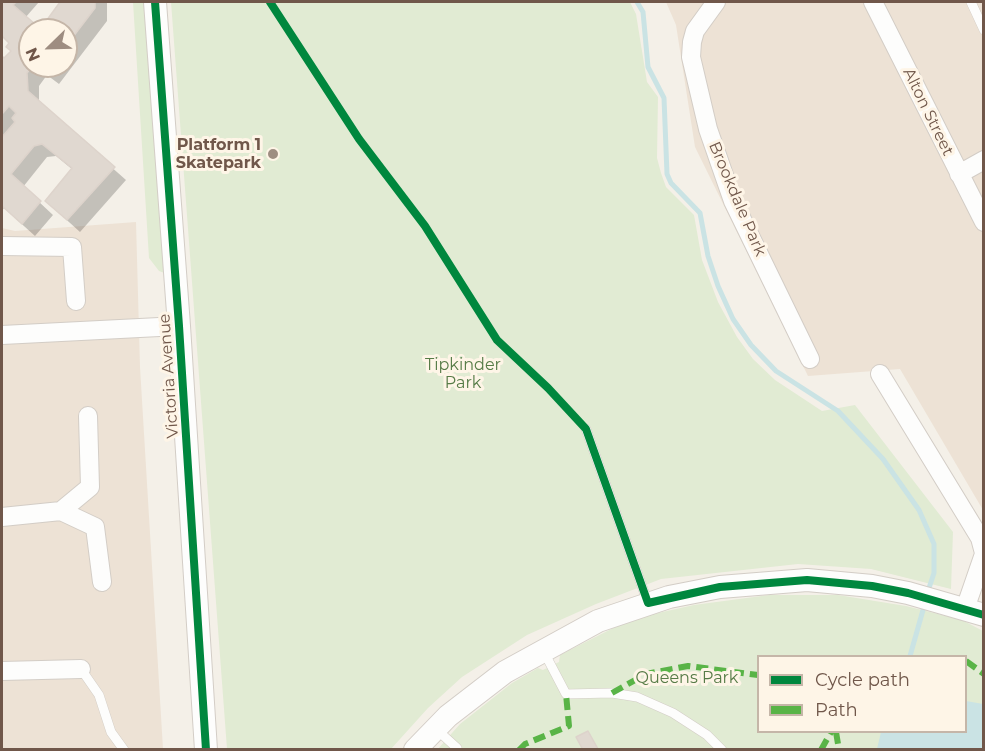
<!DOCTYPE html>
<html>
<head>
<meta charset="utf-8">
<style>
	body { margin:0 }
	#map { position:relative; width:985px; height:751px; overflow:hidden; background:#f4f0e8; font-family:Montserrat,sans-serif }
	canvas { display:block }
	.frame { position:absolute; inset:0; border:3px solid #70574a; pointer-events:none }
	.legend { position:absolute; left:757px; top:655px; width:210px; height:78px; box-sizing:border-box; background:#fef5e7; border:2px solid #c5b6a8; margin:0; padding:8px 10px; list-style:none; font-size:18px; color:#70574a }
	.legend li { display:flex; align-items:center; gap:12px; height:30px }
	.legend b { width:30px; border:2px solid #c5b6a8 }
	.north { position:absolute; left:18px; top:18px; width:60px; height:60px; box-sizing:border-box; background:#fef5e7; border:2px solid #c5b6a8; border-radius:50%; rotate:247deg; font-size:16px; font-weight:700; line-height:24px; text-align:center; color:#70574a }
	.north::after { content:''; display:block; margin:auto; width:21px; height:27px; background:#9e8d81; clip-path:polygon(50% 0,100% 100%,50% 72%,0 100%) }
</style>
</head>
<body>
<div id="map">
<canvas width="985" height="751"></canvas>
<div class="frame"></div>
<ul class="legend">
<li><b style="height:8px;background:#00873e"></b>Cycle path</li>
<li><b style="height:8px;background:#59b447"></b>Path</li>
</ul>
<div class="north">N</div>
</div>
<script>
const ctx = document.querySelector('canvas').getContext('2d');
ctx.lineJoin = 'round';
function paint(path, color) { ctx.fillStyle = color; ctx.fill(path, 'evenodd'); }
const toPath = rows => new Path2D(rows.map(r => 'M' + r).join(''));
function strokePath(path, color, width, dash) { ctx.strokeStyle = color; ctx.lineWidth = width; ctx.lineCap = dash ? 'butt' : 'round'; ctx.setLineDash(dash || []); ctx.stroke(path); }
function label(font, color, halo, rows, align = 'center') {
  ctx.font = font + ' Montserrat,sans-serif'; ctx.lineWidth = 6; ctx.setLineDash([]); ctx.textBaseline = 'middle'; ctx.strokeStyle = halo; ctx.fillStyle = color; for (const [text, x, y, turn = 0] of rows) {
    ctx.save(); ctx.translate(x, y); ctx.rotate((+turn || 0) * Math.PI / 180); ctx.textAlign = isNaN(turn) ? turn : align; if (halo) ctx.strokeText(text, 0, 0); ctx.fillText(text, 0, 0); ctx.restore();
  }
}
const residential = toPath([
	[666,2,983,2,983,510,900,369,808,376,695,147,676,25],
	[136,222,140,367,163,749,2,749,2,228,15,231]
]);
const green = toPath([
	[133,2,147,2,167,274,159,271,149,258],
	[171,2,630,2,636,14,647,82,658,97,657,158,661,173,666,187,694,215,702,260,718,302,737,337,753,359,775,380,822,411,855,405,953,532,951,589,871,569,798,564,661,579,596,604,527,635,462,677,428,708,391,749,227,749],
	[769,595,838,595,906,606,962,620,983,631,983,749,437,750,460,724,512,683,538,668,543,670,559,662,560,655,631,619,694,605],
	[758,656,966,656,966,732,758,732]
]);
const water = toPath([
	[966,701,983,704,983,749,877,749,881,732,966,732]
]);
const shadow = toPath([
	[2,2,39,2,25,18,35,26,44,25,62,2,107,2,107,21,59,84,47,75,39,86,39,103,126,180,80,232,59,213,73,170,56,156,47,157,23,187,53,215,35,236,4,208,2,211,2,58,4,60,13,51,10,44,2,36],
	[30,30,66,30,66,66,30,66]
]);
const stream = toPath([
	[637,2,643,12,648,67,664,98,667,174,671,183,700,213,708,256,718,286,733,319,751,345,776,371,838,411,883,459,919,510,934,544,934,573,927,594],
	[910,656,925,603]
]);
const building = toPath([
	[2,2,16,2,13,5,35,24,44,24,60,2,95,2,95,8,66,46,66,30,30,30,32,66,27,73,28,91,115,167,67,220,45,201,72,168,42,144,34,146,11,174,41,201,22,224,2,206,2,137,15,122,12,118,16,113,9,106,2,114,2,56,4,58,11,51,6,47,9,43,2,36,2,2],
	[588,731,598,749,597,750,583,750,576,737,588,731]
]);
const service = toPath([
	[971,2,984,30],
	[586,429,648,603],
	[544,652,566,694,612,693,637,697,673,713,707,735,722,750],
	[81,669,99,695,111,732,124,750],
	[436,729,457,748,456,750]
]);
const minor = toPath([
	[716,2,695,31,692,42,691,57,708,129,733,201,810,359],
	[873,2,984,222],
	[959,174,984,160],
	[2,246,72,247,76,301],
	[2,335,179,326],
	[880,374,980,538,984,553],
	[61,511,95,527,102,582],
	[2,517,61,511,90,487,88,416],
	[965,609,984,554],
	[2,671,81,669]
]);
const tertiary = toPath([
	[155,2,179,326,206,750],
	[415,750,448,716,505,672,598,621,669,597,720,587,807,580,872,586,908,593,984,615]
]);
const quiet = toPath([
	[966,661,984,674],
	[612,693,646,674,688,666,758,675],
	[836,732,839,750],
	[519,750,525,744,569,726,566,694],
	[821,750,831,732]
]);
const cycleway = toPath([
	[155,2,179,326,206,750],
	[270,2,359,139,425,226,497,340,548,388,586,429,648,603,720,587,807,580,872,586,908,593,984,615]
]);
const markers = [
	[273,154,6,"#9e8d81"]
];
const streetNames = [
	["Alton Street",928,112,64],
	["Brookdale Park",737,199,67],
	["Victoria Avenue",169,376,-94]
];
const poiNames = [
	["Platform 1",261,145],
	["Skatepark",261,163]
];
const parkNames = [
	["Tipkinder",463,365],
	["Park",463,383],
	["Queens Park",687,678]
];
paint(residential, '#ede2d5');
paint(green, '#e1ebd3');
paint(water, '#cae3e4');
paint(shadow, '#0003');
strokePath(stream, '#cae3e4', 5);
paint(building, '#e0d8d0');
strokePath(building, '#ddd3cb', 1.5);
strokePath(service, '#d3cdc6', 10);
strokePath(minor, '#d3cdc6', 20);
strokePath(tertiary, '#d3cdc6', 24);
strokePath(service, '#fdfdfc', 9);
strokePath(minor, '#fdfdfc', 18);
strokePath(tertiary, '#fdfdfc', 22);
strokePath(quiet, '#59b447', 6, [12, 6]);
strokePath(cycleway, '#00873e', 8);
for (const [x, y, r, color] of markers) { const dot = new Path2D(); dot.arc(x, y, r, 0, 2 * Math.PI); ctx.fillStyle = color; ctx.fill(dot); strokePath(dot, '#fef5e7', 2); }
label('16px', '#70574a', '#fef5e7', streetNames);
label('bold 16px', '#70574a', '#fef5e7', poiNames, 'right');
label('16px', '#567b46', '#fef5e7', parkNames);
</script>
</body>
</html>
